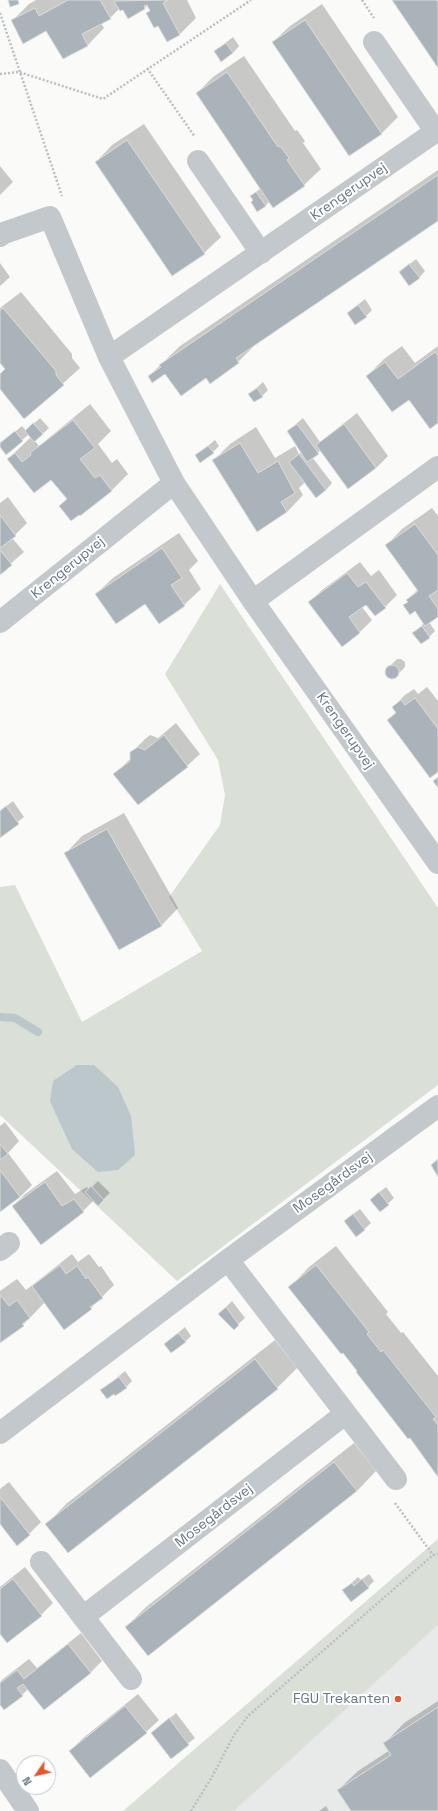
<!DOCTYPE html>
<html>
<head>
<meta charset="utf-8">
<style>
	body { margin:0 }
	#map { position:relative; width:438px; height:1811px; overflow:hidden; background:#fafaf8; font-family:"Space Grotesk",sans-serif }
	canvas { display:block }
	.north { position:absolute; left:16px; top:1755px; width:40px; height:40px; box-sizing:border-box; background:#fff; border:1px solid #c1c8cd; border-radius:50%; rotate:236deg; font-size:11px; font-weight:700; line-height:16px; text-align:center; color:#657683 }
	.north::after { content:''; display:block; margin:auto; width:14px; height:18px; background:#e4572e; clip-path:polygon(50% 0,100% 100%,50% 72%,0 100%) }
</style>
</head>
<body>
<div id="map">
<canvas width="438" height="1811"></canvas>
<div class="north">N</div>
</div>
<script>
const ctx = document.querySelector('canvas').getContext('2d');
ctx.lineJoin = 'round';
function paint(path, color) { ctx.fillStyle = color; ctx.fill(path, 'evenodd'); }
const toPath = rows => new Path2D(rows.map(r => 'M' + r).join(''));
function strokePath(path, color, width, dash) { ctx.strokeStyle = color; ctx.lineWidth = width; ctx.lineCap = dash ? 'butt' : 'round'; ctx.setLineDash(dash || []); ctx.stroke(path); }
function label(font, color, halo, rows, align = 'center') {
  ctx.font = font + ' "Space Grotesk",sans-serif'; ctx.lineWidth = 4; ctx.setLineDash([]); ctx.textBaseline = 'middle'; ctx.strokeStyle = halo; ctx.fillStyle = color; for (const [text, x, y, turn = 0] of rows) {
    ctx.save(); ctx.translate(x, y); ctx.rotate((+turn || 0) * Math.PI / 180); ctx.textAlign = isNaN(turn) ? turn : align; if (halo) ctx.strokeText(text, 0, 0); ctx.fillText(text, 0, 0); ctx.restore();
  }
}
const built = toPath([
	[438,1625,438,1811,234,1811,276,1772]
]);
const green = toPath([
	[220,584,438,908,438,1085,177,1281,0,1115,0,887,15,885,82,1022,202,951,169,897,220,825,225,795,218,760,165,674],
	[438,1539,438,1625,234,1811,123,1811]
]);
const water = toPath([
	[77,1065,94,1065,118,1087,131,1116,135,1155,118,1170,98,1172,72,1149,50,1101,53,1081]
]);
const shadow = toPath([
	[36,0,187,0,196,18,180,34,167,41,158,24,147,13,151,10,148,5,145,8,120,8,110,18,101,23,104,28,88,45,63,58,46,30,12,21,29,4],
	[322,4,398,117,382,133,350,155,273,42,290,26],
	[233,37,239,46,233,53,215,51],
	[244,56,295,131,297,130,305,141,303,143,321,169,304,185,270,201,265,206,254,200,251,196,261,188,197,93,213,77],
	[144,124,221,237,204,253,96,162,112,145],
	[0,166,13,182,0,195],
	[438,170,438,219,258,342,238,362,210,383,206,377,166,372,149,376,180,346],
	[416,259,425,271,419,278,400,272],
	[0,263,10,277,0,286],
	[21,292,72,354,72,358,80,368,25,418,0,387,0,374,5,368,0,361,0,308],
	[365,299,372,310,366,316,348,313],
	[402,346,415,363,438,346,438,422,409,399,367,376,384,359],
	[263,382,268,390,262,396,250,394],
	[90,404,111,431,98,444,112,463,117,459,128,474,112,490,80,515,60,506,67,498,52,478,8,459,31,437,29,434,6,454,0,444,22,426,26,431,40,418,49,428,35,441,39,446],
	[357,413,388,456,376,468,349,488,321,450,312,457,332,483,326,490,305,482,299,488,303,495,287,512,213,461,230,444,256,427,275,458,295,446,299,454,302,452,288,431,303,418,320,442],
	[215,440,219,446,213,452,196,456],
	[8,497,27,523,12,538,24,552,0,573,0,503],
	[432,508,438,516,438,615,429,622,435,631,429,637,414,633,424,623,408,600,418,589,386,546,402,529],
	[179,533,198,561,189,570,201,589,184,605,159,623,145,602,96,594,113,578],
	[360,562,371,576,379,570,397,595,385,607,367,603,362,607,372,620,360,632,342,645,310,602,322,590],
	[397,659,401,659,405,662,405,667,395,677,390,678,387,674,387,669],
	[427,687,438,701,438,771,388,720,396,712,393,707,405,695,414,689,418,694],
	[176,723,200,754,187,766,138,804,115,774,131,758,131,753,144,740,150,735,158,738],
	[13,801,24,817,0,836,0,811],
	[124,813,178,908,162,925,120,948,66,853,82,836],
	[5,1122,19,1141,8,1153,32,1185,20,1197,0,1211,0,1126],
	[57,1171,75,1194,87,1187,89,1190,98,1181,110,1193,98,1204,94,1200,83,1211,13,1206,25,1194],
	[386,1187,394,1198,380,1211,377,1194],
	[360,1209,371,1223,357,1236,352,1215],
	[336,1246,388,1312,386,1314,401,1333,403,1332,438,1376,438,1474,358,1371,290,1287,309,1267],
	[72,1254,78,1262,89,1254,99,1267,101,1266,114,1285,91,1308,45,1302,23,1325,0,1342,0,1291,17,1279,26,1290],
	[232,1301,245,1318,234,1328,219,1314],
	[185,1327,191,1336,185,1342,165,1344],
	[275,1340,297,1368,277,1388,68,1551,47,1524,66,1504],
	[125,1371,132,1381,126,1387,114,1392,102,1390],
	[354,1443,376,1471,357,1491,126,1627,146,1607],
	[9,1482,41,1522,29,1534,0,1523,0,1489],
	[25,1567,53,1603,41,1615,7,1642,0,1632,0,1587],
	[369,1574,374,1581,368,1587,344,1590,358,1577,361,1580],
	[81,1633,102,1661,90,1673,28,1689,22,1695,0,1703,0,1682,3,1679,29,1659,37,1668],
	[138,1694,159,1720,146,1732,70,1751,82,1739],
	[438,1701,438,1811,352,1811,338,1790,358,1771,390,1750,385,1743,404,1723],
	[176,1713,195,1738,171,1757,152,1733],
	[326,1806,329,1811,319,1811]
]);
const stream = toPath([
	[0,1017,15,1018,38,1032]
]);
const building = toPath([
	[8,0,18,0,19,4,10,7,8,0],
	[68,0,100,0,111,19,82,34,88,46,63,59,46,31,23,44,11,20,35,8,39,16,68,0],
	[168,0,163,3,180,35,167,42,158,26,154,28,146,13,150,11,147,5,144,6,145,9,128,19,123,10,120,11,114,1,168,0],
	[392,0,437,0,438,2,438,68,392,0],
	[305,20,382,134,349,156,272,42,305,20],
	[226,43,233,53,221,62,214,51,226,43],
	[227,72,278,147,280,146,289,158,287,160,305,186,273,208,196,93,227,72],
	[127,140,205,254,172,276,95,162,127,140],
	[438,175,438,221,236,358,239,363,210,384,206,378,181,396,165,374,152,383,148,376,161,367,159,365,438,175],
	[256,192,266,206,257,212,251,202,253,200,250,196,256,192],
	[409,264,420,278,409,286,399,272,409,264],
	[358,305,367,317,355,325,347,313,358,305],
	[3,308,56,371,56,375,64,385,24,419,0,389,0,374,5,369,0,363,0,310,3,308],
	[435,352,438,356,438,423,430,429,409,400,392,412,366,376,385,362,398,379,435,352],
	[257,388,263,397,254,402,248,394,257,388],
	[73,420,95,448,80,459,95,478,100,475,112,491,80,516,79,515,71,521,59,506,67,499,51,480,34,493,7,459,15,453,22,462,31,455,30,453,73,420],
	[33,423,43,434,34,442,25,431,33,423],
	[297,424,319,454,307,462,287,431,297,424],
	[344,424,376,468,348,489,316,445,344,424],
	[15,431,23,441,6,455,0,447,0,443,15,431],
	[240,443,258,473,278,461,295,493,281,502,287,512,257,532,212,460,240,443],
	[208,446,214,453,200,463,195,455,208,446],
	[299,454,326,490,316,498,289,462,299,454],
	[0,515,16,536,0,548,0,515],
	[415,524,438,555,438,590,429,596,438,609,438,617,425,626,415,611,410,615,403,605,408,602,406,600,418,591,385,545,415,524],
	[162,548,182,578,171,585,185,606,159,624,145,604,116,624,95,594,162,548],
	[0,550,12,565,0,575,0,550],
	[347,573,358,587,366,582,386,608,375,616,366,605,349,617,360,633,342,647,308,602,347,573],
	[422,626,430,638,421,644,412,633,422,626],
	'385 672a7 7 0 1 1 14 0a7 7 0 1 1-14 0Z',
	[415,698,438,729,438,772,430,778,387,720,396,713,392,707,401,700,405,705,415,698],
	[164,735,188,767,138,805,113,774,130,761,130,752,138,747,145,750,164,735],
	[438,777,438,788,433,781,438,777],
	[6,806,19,824,0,838,0,811,6,806],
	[107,829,162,926,119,950,64,853,107,829],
	[0,1144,8,1154,0,1160,0,1144],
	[438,1159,438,1177,431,1165,438,1159],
	[0,1170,20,1197,0,1212,0,1170],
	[45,1182,62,1206,74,1199,84,1212,41,1245,12,1206,45,1182],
	[91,1186,104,1200,98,1206,85,1192,91,1186],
	[379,1192,389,1205,380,1212,370,1200,379,1192],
	[353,1214,365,1230,356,1237,344,1221,353,1214],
	[60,1265,66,1274,77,1266,86,1279,88,1277,103,1298,90,1307,92,1309,64,1330,32,1286,60,1265],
	[316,1265,369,1332,367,1334,381,1352,383,1350,436,1417,433,1419,438,1425,438,1477,410,1438,408,1439,356,1372,357,1371,343,1353,341,1354,288,1287,316,1265],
	[0,1295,9,1306,17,1300,30,1318,22,1324,24,1326,0,1343,0,1295],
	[226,1307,239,1325,234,1330,218,1314,226,1307],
	[178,1333,186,1342,171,1353,164,1344,178,1333],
	[255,1359,278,1389,68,1553,45,1524,255,1359],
	[119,1377,127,1388,115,1396,114,1394,107,1399,100,1390,119,1377],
	[334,1462,357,1491,148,1656,125,1627,334,1462],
	[0,1497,30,1535,17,1546,0,1524,0,1497],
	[13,1579,42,1616,7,1643,0,1634,0,1589,13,1579],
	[362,1579,369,1588,351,1602,342,1590,352,1583,354,1586,362,1579],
	[68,1644,91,1673,44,1710,23,1684,17,1688,23,1696,4,1710,0,1705,0,1683,17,1670,24,1679,68,1644],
	[125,1706,147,1733,90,1778,69,1751,125,1706],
	[438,1707,438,1811,351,1811,337,1790,391,1755,383,1743,438,1707],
	[169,1718,189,1745,171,1759,151,1733,169,1718]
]);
const path = toPath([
	[362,0,374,18],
	[0,13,62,196],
	[147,68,195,137],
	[0,74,19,72,103,99,251,0],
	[395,1503,433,1555],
	[191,1811,212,1777,234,1735,248,1716,433,1555,438,1554]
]);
const minor = toPath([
	[374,42,436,132],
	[198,161,261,253],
	[0,236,4,233,50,217,109,357,174,483,253,601,438,863],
	[109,357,438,130],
	[253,601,438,467],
	[0,622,174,483],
	[0,1250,9,1243],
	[228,1260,396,1479],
	[0,1433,228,1260,438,1106],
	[41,1562,131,1679],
	[83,1617,345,1414]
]);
const tertiary = toPath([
	[0,1770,28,1811]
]);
const markers = [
	[398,1699,4,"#e4572e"]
];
const streetNames = [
	["Krengerupvej",349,192,-35],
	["Krengerupvej",68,568,-39],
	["Krengerupvej",345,731,55],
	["Mosegårdsvej",333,1183,-36],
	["Mosegårdsvej",214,1516,-38]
];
const poiNames = [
	["FGU Trekanten",390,1699]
];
paint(built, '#e8e9e9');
paint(green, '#dadfd7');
paint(water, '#bbc7cb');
paint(shadow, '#0003');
strokePath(stream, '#bbc7cb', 8);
paint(building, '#aab3b9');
strokePath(building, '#dcdcda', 1);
strokePath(path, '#bbbfc2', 2.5, [2, 2]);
strokePath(minor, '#c3c8cc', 22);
strokePath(tertiary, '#c3c8cc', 22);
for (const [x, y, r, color] of markers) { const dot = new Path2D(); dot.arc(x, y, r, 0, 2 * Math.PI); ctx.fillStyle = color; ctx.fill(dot); strokePath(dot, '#fff', 1.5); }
label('14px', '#657683', '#fff', streetNames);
label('14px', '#657683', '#fff', poiNames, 'right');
</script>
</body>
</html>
